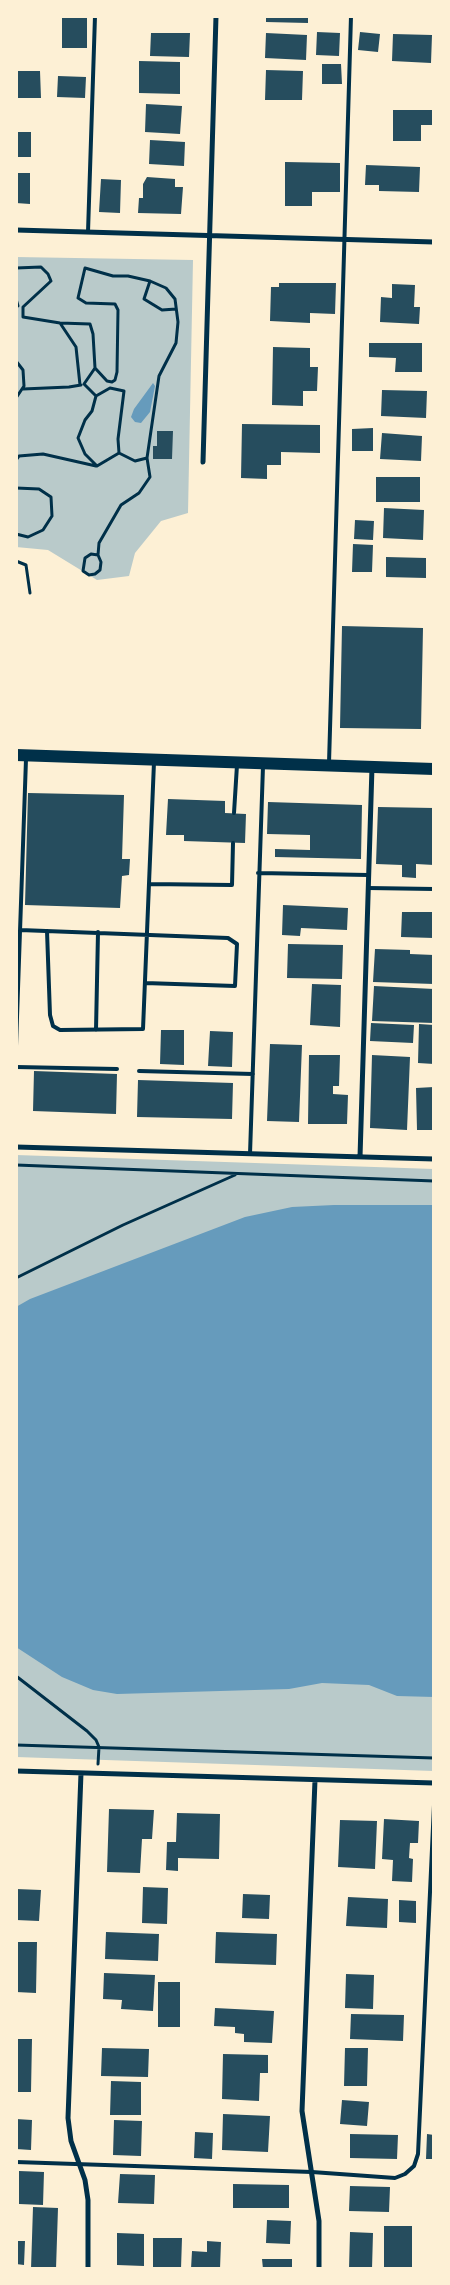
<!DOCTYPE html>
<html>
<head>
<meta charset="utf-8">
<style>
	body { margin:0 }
	#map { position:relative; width:450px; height:2285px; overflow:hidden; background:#fdf0d5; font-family:"PT Sans",sans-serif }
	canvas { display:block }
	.frame { position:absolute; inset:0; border:18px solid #fdf0d5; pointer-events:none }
</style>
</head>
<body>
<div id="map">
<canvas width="450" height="2285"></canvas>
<div class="frame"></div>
</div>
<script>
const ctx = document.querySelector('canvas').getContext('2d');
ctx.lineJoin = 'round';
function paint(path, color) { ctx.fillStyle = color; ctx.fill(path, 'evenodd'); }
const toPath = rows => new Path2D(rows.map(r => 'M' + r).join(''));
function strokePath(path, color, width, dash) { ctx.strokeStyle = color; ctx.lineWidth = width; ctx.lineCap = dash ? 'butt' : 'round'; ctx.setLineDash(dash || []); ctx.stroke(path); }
const green = toPath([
	[16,257,193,260,188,513,161,521,135,553,129,576,97,580,48,550,16,547],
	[16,1155,434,1169,434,1771,16,1757]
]);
const water = toPath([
	[153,383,155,386,150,412,141,423,135,422,131,417,134,409],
	[334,1205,434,1205,434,1697,397,1696,369,1685,322,1683,289,1689,117,1694,93,1690,62,1677,16,1647,16,1307,30,1299,245,1217,292,1207]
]);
const building = toPath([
	[266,16,308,16,308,23,266,22],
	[62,17,87,17,87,48,62,48],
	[317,32,340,33,339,56,316,55],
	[360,32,380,34,378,52,358,50],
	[151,33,190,33,189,57,150,56],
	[266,33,307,35,306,60,265,58],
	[393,34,432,35,431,63,392,61],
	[139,61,180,62,180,94,139,93],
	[322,64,341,64,342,84,322,84],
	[266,70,303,71,302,100,265,100],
	[16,71,40,71,41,98,16,98],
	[58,76,86,77,85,98,57,97],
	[146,104,182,106,180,134,145,132],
	[393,110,434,110,434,125,421,125,421,141,393,141],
	[16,132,31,132,31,157,16,157],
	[150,140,185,142,184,166,149,164],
	[285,162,340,163,340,192,312,192,312,206,285,206],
	[366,165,420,167,419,192,379,191,379,185,365,185],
	[16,173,30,173,30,204,16,203],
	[147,177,175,179,175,187,183,187,181,214,138,213,139,198,143,198,143,184],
	[101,179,121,180,120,213,99,212],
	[279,283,336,283,335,314,310,313,310,323,270,321,271,287,279,287],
	[392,284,415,285,414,307,420,307,419,324,380,322,381,297,392,298],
	[369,343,422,343,422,372,395,372,396,358,369,357],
	[273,347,310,348,310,367,318,367,317,391,303,391,303,406,272,405],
	[382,390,427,391,426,418,381,416],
	[242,424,320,425,320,453,281,452,281,465,267,465,267,479,241,478],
	[373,428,373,451,352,451,352,429],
	[157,431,173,431,172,459,153,459,153,446,157,446],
	[382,433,422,436,421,461,380,459],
	[376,477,420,477,420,502,376,502],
	[384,508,424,510,423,540,383,538],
	[355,520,374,521,373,540,354,539],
	[353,544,373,545,372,572,352,572],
	[386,557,426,558,426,578,386,577],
	[342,626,423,628,421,729,340,728],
	[28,793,124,795,122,859,130,859,129,875,122,876,120,908,25,905],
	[168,799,225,801,225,813,246,814,245,843,184,841,184,835,166,835],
	[268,802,362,805,361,859,275,857,275,849,310,850,310,835,267,834],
	[378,807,434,808,434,865,416,864,416,878,402,877,402,865,376,864],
	[283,905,348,908,347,930,301,928,300,936,282,935],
	[402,912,434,912,434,938,401,937],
	[288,944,343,945,342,979,287,978],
	[375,949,410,950,410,954,434,955,434,984,373,982],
	[312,984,341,985,340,1027,310,1025],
	[374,986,434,989,434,1023,372,1021],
	[371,1023,414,1025,413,1043,370,1041],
	[419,1024,434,1025,434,1064,418,1063],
	[161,1030,184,1030,184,1065,160,1064],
	[210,1031,233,1032,232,1067,208,1066],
	[270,1044,302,1045,299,1122,267,1121],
	[309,1055,340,1055,339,1086,333,1086,333,1094,348,1095,347,1124,308,1124],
	[372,1055,410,1057,407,1130,370,1128],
	[34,1071,117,1074,116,1114,33,1111],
	[138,1080,233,1083,232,1119,137,1117],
	[434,1087,434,1130,417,1130,416,1088],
	[109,1809,154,1810,152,1839,142,1839,140,1873,107,1872],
	[177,1813,220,1814,219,1859,178,1858,178,1871,166,1870,167,1842,176,1842],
	[384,1819,419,1821,418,1843,410,1843,409,1858,413,1859,412,1882,392,1881,393,1860,382,1859],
	[340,1820,377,1821,375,1869,338,1867],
	[143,1887,168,1888,167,1924,142,1923],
	[16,1889,41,1890,39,1921,16,1920],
	[243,1894,270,1895,269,1919,242,1918],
	[348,1897,388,1899,387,1928,346,1926],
	[399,1900,416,1901,416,1923,399,1922],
	[106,1932,159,1934,158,1961,105,1959],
	[216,1932,277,1934,276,1965,215,1963],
	[16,1942,37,1942,36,1993,16,1992],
	[104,1973,155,1975,153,2011,121,2009,122,2000,103,1999],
	[346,1974,374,1975,373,2009,345,2008],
	[158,1982,180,1982,180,2027,158,2027],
	[215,2008,274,2011,272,2043,244,2042,244,2034,235,2033,235,2027,214,2026],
	[351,2014,404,2015,403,2041,350,2039],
	[16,2039,32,2039,31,2092,16,2092],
	[102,2048,149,2049,148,2077,101,2076],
	[345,2048,368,2048,367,2086,344,2086],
	[223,2054,268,2055,268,2073,260,2073,259,2101,222,2099],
	[111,2081,141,2082,141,2115,110,2115],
	[342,2100,369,2102,367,2126,340,2124],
	[223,2114,270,2116,268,2152,222,2150],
	[16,2119,32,2120,31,2150,16,2149],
	[114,2120,142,2121,141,2156,113,2155],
	[195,2132,213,2133,212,2159,194,2158],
	[350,2134,398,2135,397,2159,350,2158],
	[427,2134,434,2135,434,2159,426,2159],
	[19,2171,44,2172,43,2205,19,2204],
	[120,2174,155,2175,154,2204,118,2203],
	[233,2184,289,2185,289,2208,233,2208],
	[350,2186,390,2187,389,2212,349,2211],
	[33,2207,58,2208,56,2269,31,2269],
	[267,2220,291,2221,290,2244,266,2243],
	[384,2226,412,2226,412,2269,384,2269],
	[350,2232,373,2233,372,2269,349,2269],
	[117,2233,144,2234,144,2266,117,2265],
	[153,2238,182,2238,181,2269,153,2269],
	[16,2241,25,2241,24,2265,16,2264],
	[207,2241,221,2242,220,2269,191,2269,192,2251,207,2252],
	[262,2259,292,2259,292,2269,263,2269]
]);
const path = toPath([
	[16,268,41,267,48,274,51,281,23,307,23,317,60,323,90,324,93,334,95,368,107,381,112,382,115,380,117,372,118,310,115,304,86,303,78,298,85,268,113,276,128,276,150,281,166,288,175,299,178,322,176,343,159,376,147,458,150,477,139,493,121,505,99,543,98,555,91,554,85,558,83,571,89,575,95,574,100,570,101,562,98,555],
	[150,281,144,299,162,310,176,309],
	[16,299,18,306,16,307],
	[60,323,76,347,80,385],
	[16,361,23,370,24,386,16,398],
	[95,368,84,384,96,396,110,388,124,391,118,439,119,453,135,461,147,458],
	[23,389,69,387,81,385],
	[96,396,92,411,85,420,78,438,85,454,97,466,119,453],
	[16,460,19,456,43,454,96,466],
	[16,488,39,489,51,497,52,516,43,530,28,537,16,534],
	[16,561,26,565,30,593],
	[16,1165,434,1181],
	[16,1278,123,1225,235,1175],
	[16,1676,87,1731,96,1740,99,1747,98,1764],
	[16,1745,434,1758]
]);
const service = toPath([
	[88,232,95,16],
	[329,763,351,16],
	[234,813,237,765],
	[258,873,368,875],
	[149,884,232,885,233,843],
	[368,888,434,889],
	[20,930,228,938,237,944,235,986,145,983],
	[47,931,50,1015,53,1026,60,1030,143,1029,154,762],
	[96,1030,98,932],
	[16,1046,26,759],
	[16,1067,117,1069],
	[139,1071,253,1074],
	[250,1154,263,766],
	[16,2162,312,2172,395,2178,405,2174,414,2166,418,2154,434,1805]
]);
const minor = toPath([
	[16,230,434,242],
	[203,462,216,16],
	[16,1147,434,1159],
	[360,1157,372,767],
	[16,1771,434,1783],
	[81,1773,68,2118,71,2141,85,2180,88,2200,88,2269],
	[315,1780,302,2111,319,2221,319,2269]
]);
const primary = toPath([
	[16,755,434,769]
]);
paint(green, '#b9caca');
paint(water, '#669bbc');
paint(building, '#264d5e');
strokePath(path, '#003049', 3);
strokePath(service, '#003049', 4);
strokePath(minor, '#003049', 5);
strokePath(primary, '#003049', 12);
</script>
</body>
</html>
